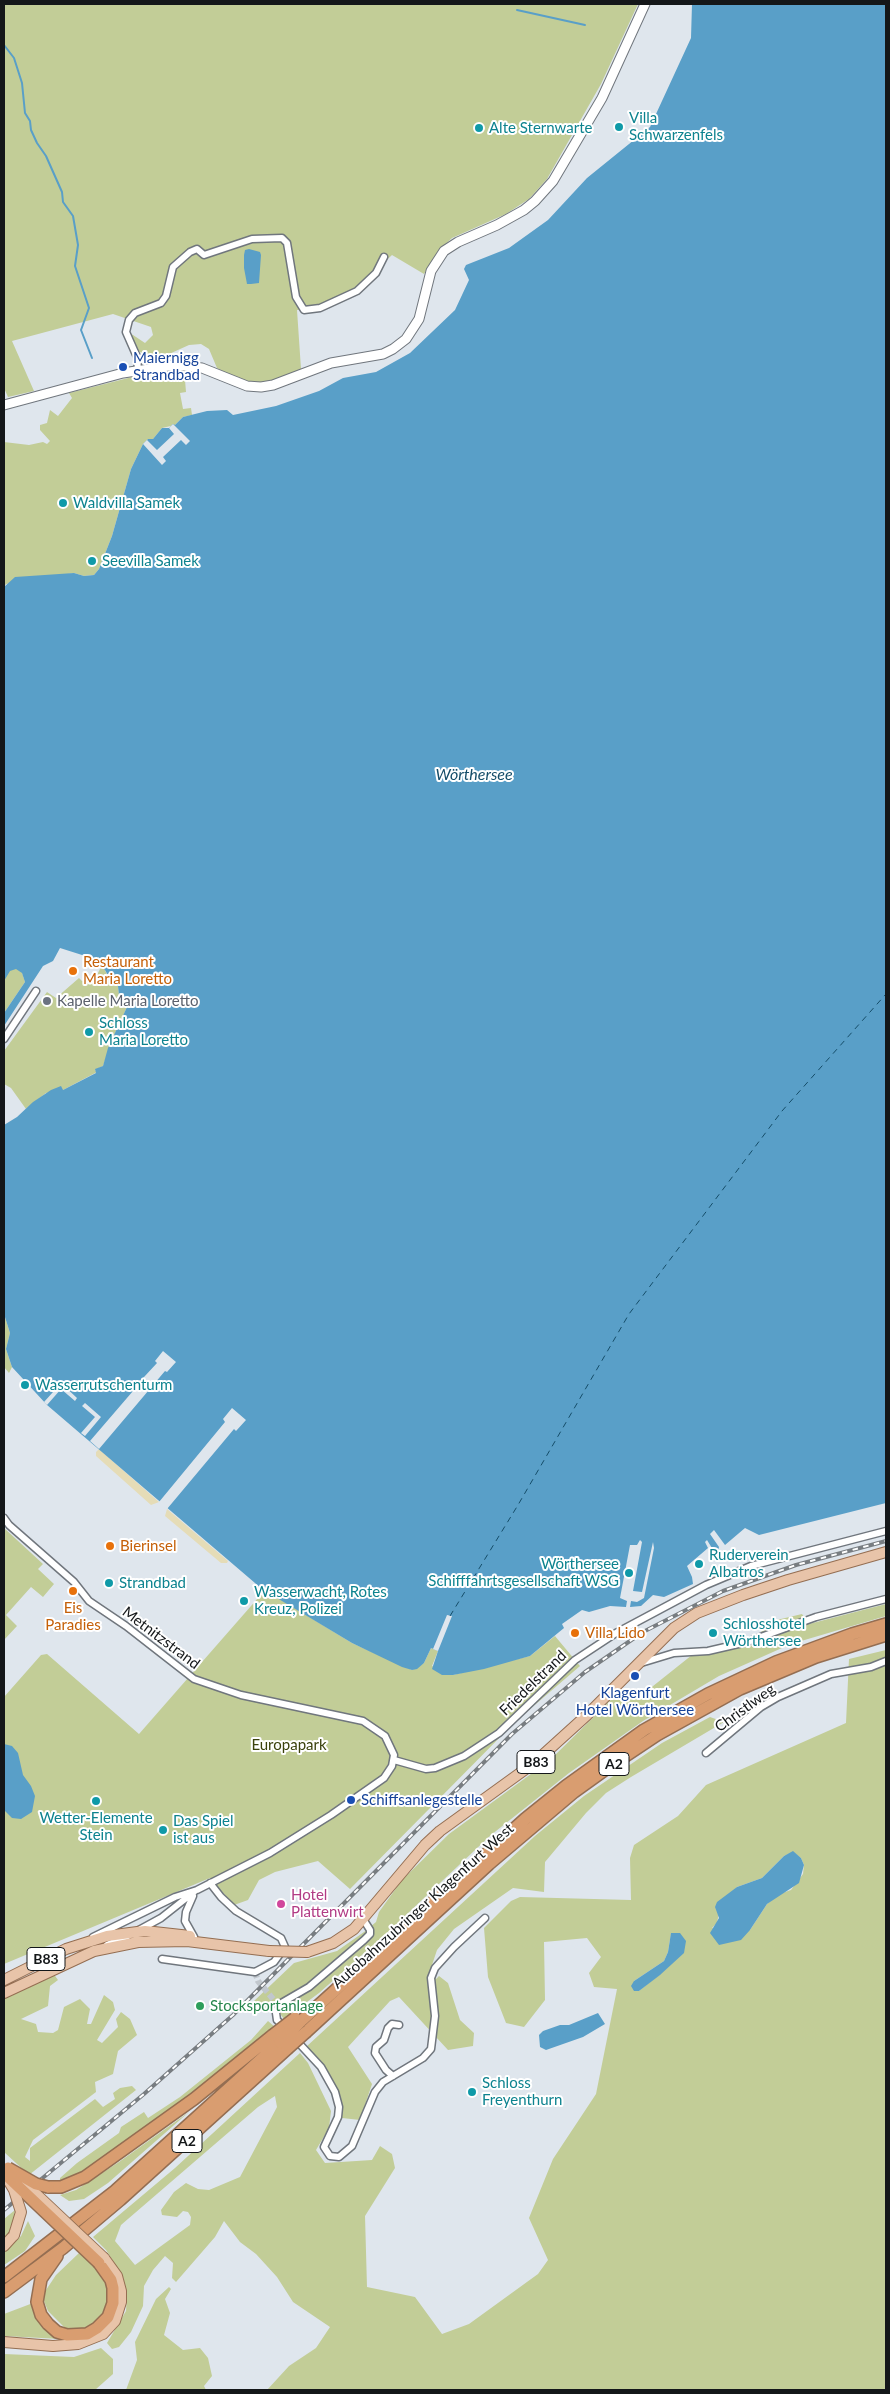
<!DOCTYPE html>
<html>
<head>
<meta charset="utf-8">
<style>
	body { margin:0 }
	#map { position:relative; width:890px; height:2394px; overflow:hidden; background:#dfe6ed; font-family:Lato,sans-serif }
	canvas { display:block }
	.frame { position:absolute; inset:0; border:5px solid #141719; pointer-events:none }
</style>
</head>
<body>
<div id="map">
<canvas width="890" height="2394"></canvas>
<div class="frame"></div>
</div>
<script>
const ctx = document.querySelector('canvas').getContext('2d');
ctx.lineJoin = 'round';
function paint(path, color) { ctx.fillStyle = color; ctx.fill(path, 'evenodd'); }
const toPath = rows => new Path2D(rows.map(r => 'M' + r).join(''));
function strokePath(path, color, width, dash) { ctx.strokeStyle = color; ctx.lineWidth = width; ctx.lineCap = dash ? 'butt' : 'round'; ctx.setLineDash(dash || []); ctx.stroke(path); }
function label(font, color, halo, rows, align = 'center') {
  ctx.font = font + ' Lato,sans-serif'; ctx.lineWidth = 4; ctx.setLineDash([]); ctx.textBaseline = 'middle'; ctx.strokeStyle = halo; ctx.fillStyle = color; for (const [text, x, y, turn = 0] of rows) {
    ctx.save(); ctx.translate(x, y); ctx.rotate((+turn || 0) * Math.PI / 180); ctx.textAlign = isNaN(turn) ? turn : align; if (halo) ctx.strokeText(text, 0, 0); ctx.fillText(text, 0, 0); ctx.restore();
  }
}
const green = toPath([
	[4,4,638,4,601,84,547,179,529,199,506,214,452,238,438,251,424,274,392,255,356,289,318,306,297,310,301,369,281,379,254,383,237,379,217,368,209,349,201,344,189,345,158,359,145,356,133,346,130,333,145,343,153,335,151,327,113,314,12,341,34,391,8,397,4,388],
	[152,372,200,374,199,378,185,380,186,392,180,393,183,409,191,408,192,415,183,417,175,425,162,428,153,439,148,439,143,444,131,469,112,536,99,569,94,575,84,576,74,573,6,584,4,587,4,442,29,445,43,442,47,444,50,441,40,430,40,425,47,423,50,410,58,416,72,398,69,393],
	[4,917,25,982,4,1013],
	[101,967,105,970,108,977,118,985,119,995,127,1007,112,1040,103,1066,95,1070,97,1072,63,1090,46,1093,26,1109,11,1088,4,1084,4,1051,47,992,56,998,79,978,82,981,97,975],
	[4,1314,10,1333,6,1349,12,1367,9,1373,4,1367],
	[4,1528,43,1564,38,1569,54,1584,43,1597,31,1587,6,1615,17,1626,4,1640],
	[265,1590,352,1643,412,1670,424,1663,431,1648,438,1651,432,1666,453,1675,530,1656,555,1636,580,1666,515,1722,350,1889,318,1861,275,1872,259,1880,248,1900,234,1905,210,1878,4,1964,4,1697,41,1655,47,1654,139,1734],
	[886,1604,886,1616,791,1644,719,1676,643,1721,569,1773,491,1835,389,1931,319,1993,284,2019,275,2007,264,2012,254,2001,294,1963,337,1951,364,1932,376,1922,379,1912,402,1880,449,1834,550,1760,614,1697,638,1698,692,1655,758,1644,764,1623,802,1614,809,1624],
	[886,1650,886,2390,267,2390,289,2366,316,2348,330,2327,293,2302,277,2277,256,2254,240,2242,224,2221,215,2237,176,2282,172,2278,173,2263,165,2256,153,2270,144,2286,143,2306,131,2332,119,2347,112,2349,107,2343,126,2311,127,2294,123,2277,106,2250,93,2237,175,2168,300,2053,308,2063,331,2111,329,2128,316,2150,325,2163,372,2160,380,2146,392,2154,395,2168,365,2216,367,2287,415,2297,442,2334,469,2324,538,2274,548,2260,529,2218,553,2159,596,2094,617,1989,594,1987,589,1973,601,1957,587,1938,544,1942,545,2000,524,2027,506,2023,488,1977,484,1928,511,1901,520,1897,631,1900,630,1858,634,1845,678,1816,706,1785,846,1723,849,1659],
	[793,1852,801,1858,804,1865,803,1874,791,1890,779,1894,767,1904,750,1930,712,1928,717,1923,719,1913,737,1887,762,1878,784,1856],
	[671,1933,668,1967,639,1991,634,1981,664,1961,668,1952],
	[275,2096,277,2107,240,2177,209,2190,198,2189,186,2183,174,2192,161,2210,162,2215,177,2217,183,2211,188,2212,191,2217,190,2225,135,2265,115,2241,121,2225,258,2107],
	[710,1717,724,1722,631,1777,606,1793,586,1813,545,1862,544,1892,513,1888,454,1929,437,1950,431,1968,436,1979,439,1976,448,1983,460,2020,474,2033,473,2046,448,2050,399,1997,390,2001,348,2047,372,2084,360,2120,342,2118,340,2098,334,2082,319,2060,306,2047,535,1836,584,1796,662,1743],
	[53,1973,58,1980,50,1986,48,2006,21,2019,36,2024,38,2032,53,2033,58,2030,64,2007,80,1999,90,2009,87,2024,91,2024,104,1995,113,2002,115,2010,97,2040,102,2043,118,2027,116,2019,121,2012,130,2019,137,2035,118,2051,113,2074,95,2082,96,2092,33,2140,25,2157,30,2161,30,2148,95,2099,103,2107,115,2099,113,2093,120,2088,132,2086,136,2090,29,2175,4,2152,4,1999],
	[268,2021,275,2027,182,2100,115,2149,70,2179,60,2181,60,2178,77,2163,119,2133,121,2127,144,2112,148,2118,180,2097,251,2040],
	[189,2112,108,2183,84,2199,69,2201,60,2195,76,2190,119,2162],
	[15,2210,13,2227,4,2241,4,2219],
	[28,2221,35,2236,25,2251,4,2265,4,2252,21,2236],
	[79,2253,97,2269,107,2282,110,2295,105,2315,90,2329,67,2330,48,2311,44,2301,44,2293,56,2275],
	[169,2287,171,2289,165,2299,170,2313,164,2335,183,2350,200,2348,208,2358,212,2376,204,2386,206,2390,126,2390,137,2360,135,2342,156,2299],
	[33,2303,39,2320,48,2331,60,2339,4,2336,4,2314],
	[101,2348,113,2359,113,2374,95,2390,4,2390,4,2354,74,2357]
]);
const sand = toPath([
	[99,1449,159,1502,151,1505,96,1456,96,1452],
	[167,1509,228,1561,227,1563,221,1563,165,1516]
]);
const water = toPath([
	[692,4,886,4,886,1503,759,1535,745,1528,725,1545,714,1530,710,1534,719,1547,718,1551,715,1553,707,1540,705,1542,708,1548,687,1566,692,1577,693,1584,664,1597,653,1595,641,1606,630,1607,631,1601,637,1602,644,1598,654,1548,653,1542,642,1592,633,1591,642,1542,640,1540,637,1545,630,1545,620,1598,627,1601,626,1607,610,1606,589,1612,582,1610,562,1624,564,1628,530,1656,484,1669,453,1675,442,1675,432,1669,438,1651,431,1648,424,1663,417,1669,412,1670,402,1667,352,1643,262,1589,47,1405,12,1367,6,1349,10,1333,4,1314,4,1125,17,1117,33,1102,51,1090,61,1086,63,1090,96,1073,95,1069,103,1066,108,1048,127,1007,119,995,118,986,112,983,105,970,101,967,101,961,60,948,53,961,43,966,4,1026,4,1013,25,982,22,973,16,969,10,971,4,981,4,587,15,577,74,573,84,576,94,575,99,569,112,536,131,469,143,444,148,439,153,439,162,428,169,428,173,424,175,425,183,417,207,411,227,410,233,415,276,406,319,391,343,378,376,372,410,353,455,310,469,280,464,269,466,265,509,248,548,220,587,178,650,127,691,38],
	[249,249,260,252,261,255,259,283,251,284,247,284,244,268,244,255,245,250],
	[4,1744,12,1746,18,1753,23,1775,31,1786,35,1796,32,1812,21,1819,12,1818,4,1810],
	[793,1851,801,1858,804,1865,799,1883,767,1904,750,1930,741,1940,719,1945,710,1933,719,1918,715,1907,717,1902,737,1887,762,1878,784,1856],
	[671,1933,680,1933,686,1941,684,1953,660,1975,639,1991,634,1991,631,1986,634,1981,664,1961,668,1952],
	[598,2013,605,2024,583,2037,546,2050,540,2047,539,2035,543,2031,560,2025,569,2025]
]);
const pier = toPath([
	[173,424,190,441,186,445,181,440,163,457,166,461,162,465,143,444,147,440,157,450,174,434,169,428],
	[163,1351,176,1362,167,1372,165,1371,99,1449,90,1441,133,1391,132,1390,157,1363,155,1361],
	[61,1383,77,1398,75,1401,61,1389,47,1405,44,1402,53,1392,49,1388,52,1385,56,1388],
	[85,1403,101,1417,85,1436,81,1433,95,1417,82,1406],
	[232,1408,246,1420,236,1431,234,1429,167,1509,159,1502,225,1422,223,1419],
	[447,1615,452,1616,438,1651,433,1649]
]);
const stream = toPath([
	[517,10,585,25],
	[4,45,14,58,22,83,25,113,30,121,31,130,37,143,46,156,62,192,63,202,73,216,78,245,75,266,89,308,81,330,92,358]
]);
const ferry = toPath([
	[450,1616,518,1505,629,1314,782,1111,886,994]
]);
const minorTunnel = toPath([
	[255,1972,258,1981,278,2005]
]);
const minor = toPath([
	[138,370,137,357,126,332,129,320,135,313,161,303,166,296,173,267,190,252,197,249,204,255,252,239,282,238,287,243,296,297,304,310,320,308,357,291,376,273,384,257],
	[4,1039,36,991],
	[4,1518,9,1525,74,1582,89,1601,126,1626,194,1679,241,1695,363,1721,385,1736,394,1755,392,1766,384,1778,331,1815,270,1853,197,1890,175,1897,93,1937],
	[641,1663,674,1653,708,1651,747,1642,816,1617,886,1599],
	[706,1753,761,1707,778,1697,831,1674,871,1667,886,1661],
	[394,1760,426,1769,435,1768,464,1756,499,1733,575,1660,616,1633,706,1585,751,1566,886,1531],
	[193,1896,186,1912,185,1921,194,1937],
	[139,1930,161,1918,194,1892],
	[107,1945,128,1936],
	[162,1959,255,1972,274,1962,285,1947,281,1938,236,1911,221,1897,210,1883],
	[285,2028,277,2020,276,2013,278,2005,309,1987,364,1940,370,1934,370,1930,363,1919],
	[295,2039,321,2067,335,2092,339,2107,338,2117,324,2147,330,2156,339,2157,352,2146,375,2092,383,2082,423,2058,431,2049,435,2016,431,1978,435,1968,454,1947,485,1918],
	[393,2076,386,2070,375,2053,376,2047,384,2040,388,2028,392,2024,399,2025]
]);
const secondary = toPath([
	[4,405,123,373,175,365,202,368,247,386,261,387,273,385,331,363,383,354,393,349,406,339,419,319,431,271,444,251,458,242,497,225,524,210,535,201,553,181,602,98,645,4]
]);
const primary = toPath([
	[307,1952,333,1943,354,1929,425,1845,440,1831,534,1763,587,1715,674,1628,697,1613,743,1595,788,1580,886,1552],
	[4,1980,66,1949,107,1936,145,1931,190,1936],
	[4,1993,94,1951,138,1942,187,1941,269,1951],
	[4,2246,14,2235],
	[4,2342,53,2346,78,2344,103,2334,115,2321,121,2302,121,2291,117,2276,104,2258]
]);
const motorway = toPath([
	[300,2022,525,1819,566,1786,644,1730,708,1694,776,1662,852,1634,886,1624],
	[306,2032,489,1864,574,1792,606,1769,657,1735,740,1689,816,1657,886,1635],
	[48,2187,61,2187,85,2177,194,2099,273,2035],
	[57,2256,41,2279,37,2302,41,2315,48,2324,57,2332,67,2335,87,2334,97,2328,108,2317,113,2303,113,2288,111,2280,99,2263],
	[4,2277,115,2191,280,2042],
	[4,2292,63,2248,120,2200,287,2049]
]);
const rail = toPath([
	[4,2210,144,2094,233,2015,512,1734,585,1672,643,1632,723,1591,796,1565,886,1541]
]);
const primaryBridge = toPath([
	[269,1951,307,1952],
	[18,2177,104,2258],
	[8,2180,14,2190,21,2212,14,2235]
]);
const motorwayBridge = toPath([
	[273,2035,295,2018],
	[280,2042,300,2022],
	[287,2049,306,2032],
	[8,2168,36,2184,48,2187],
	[4,2173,99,2263]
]);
const markers = [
	[619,127,5,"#0f9aa8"],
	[479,128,5,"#0f9aa8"],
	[123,367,5,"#1a4fb4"],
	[63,503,5,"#0f9aa8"],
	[92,561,5,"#0f9aa8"],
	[73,971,5,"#e8710a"],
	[47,1001,5,"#6b7280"],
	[89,1032,5,"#0f9aa8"],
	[25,1385,5,"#0f9aa8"],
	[110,1546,5,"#e8710a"],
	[699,1564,5,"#0f9aa8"],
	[629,1573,5,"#0f9aa8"],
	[109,1583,5,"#0f9aa8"],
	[73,1591,5,"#e8710a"],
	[244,1601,5,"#0f9aa8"],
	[575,1633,5,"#e8710a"],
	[713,1633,5,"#0f9aa8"],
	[635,1676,5,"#1a4fb4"],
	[351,1800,5,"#1a4fb4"],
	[96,1801,5,"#0f9aa8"],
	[163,1830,5,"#0f9aa8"],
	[281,1904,5,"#d1479c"],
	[200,2006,5,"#2e9e5b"],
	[472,2092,5,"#0f9aa8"]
];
const shields = [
	[536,1762,38],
	[614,1764,30],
	[46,1959,38],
	[187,2141,30]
];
const shieldNames = [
	["B83",536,1762],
	["A2",614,1764],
	["B83",46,1959],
	["A2",187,2141]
];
const cultureNames = [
	["Villa",629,118],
	["Schwarzenfels",629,135],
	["Alte Sternwarte",489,128],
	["Waldvilla Samek",73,503],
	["Seevilla Samek",102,561],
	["Schloss",99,1023],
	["Maria Loretto",99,1040],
	["Wasserrutschenturm",35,1385],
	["Ruderverein",709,1555],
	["Albatros",709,1572],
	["Wörthersee",619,1564,"right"],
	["Schifffahrtsgesellschaft WSG",619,1581,"right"],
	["Strandbad",119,1583],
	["Wasserwacht, Rotes",254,1592],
	["Kreuz, Polizei",254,1609],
	["Schlosshotel",723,1624],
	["Wörthersee",723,1641],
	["Wetter-Elemente",96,1818,"center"],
	["Stein",96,1835,"center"],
	["Das Spiel",173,1821],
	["ist aus",173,1838],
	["Schloss",482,2083],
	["Freyenthurn",482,2100]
];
const transitNames = [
	["Maiernigg",133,358],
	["Strandbad",133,375],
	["Klagenfurt",635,1693,"center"],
	["Hotel Wörthersee",635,1710,"center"],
	["Schiffsanlegestelle",361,1800]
];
const foodNames = [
	["Restaurant",83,962],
	["Maria Loretto",83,979],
	["Bierinsel",120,1546],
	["Eis",73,1608,"center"],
	["Paradies",73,1625,"center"],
	["Villa Lido",585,1633]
];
const worshipNames = [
	["Kapelle Maria Loretto",57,1001]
];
const streetNames = [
	["Metnitzstrand",161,1638,37],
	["Friedelstrand",533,1683,-44],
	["Christlweg",745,1708,-36],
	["Autobahnzubringer Klagenfurt West",423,1906,-42]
];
const parkNames = [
	["Europapark",289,1745]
];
const hotelNames = [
	["Hotel",291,1895],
	["Plattenwirt",291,1912]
];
const leisureNames = [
	["Stocksportanlage",210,2006]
];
const waterNames = [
	["Wörthersee",474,775]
];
paint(green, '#c2cd97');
paint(sand, '#e5dcb7');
paint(water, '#599fc8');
paint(pier, '#dfe6ed');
strokePath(stream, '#599fc8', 2);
strokePath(ferry, '#154d69', 1, [6, 5]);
strokePath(minorTunnel, '#c1c7cd', 6, [6, 3]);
strokePath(minor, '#70767d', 9);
strokePath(secondary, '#70767d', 11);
strokePath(primary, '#946e52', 12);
strokePath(motorway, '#946e52', 14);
strokePath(minor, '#fff', 6);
strokePath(secondary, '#fff', 9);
strokePath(primary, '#e8c4a9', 10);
strokePath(motorway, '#d99d70', 11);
strokePath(rail, '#787d81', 4);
strokePath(rail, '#fff', 2, [5.5]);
strokePath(primaryBridge, '#946e52', 12, []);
strokePath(motorwayBridge, '#946e52', 14, []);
strokePath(primaryBridge, '#e8c4a9', 10);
strokePath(motorwayBridge, '#d99d70', 11);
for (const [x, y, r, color] of markers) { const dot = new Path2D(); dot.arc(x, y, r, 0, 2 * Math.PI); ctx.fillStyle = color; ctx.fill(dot); strokePath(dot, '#fff', 2); }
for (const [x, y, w] of shields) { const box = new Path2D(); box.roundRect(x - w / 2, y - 11.5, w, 23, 4); ctx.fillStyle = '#fff'; ctx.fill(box); strokePath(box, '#141719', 1); }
label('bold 14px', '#141719', null, shieldNames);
label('15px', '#0d838f', '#fff', cultureNames, 'left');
label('15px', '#164399', '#fff', transitNames, 'left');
label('15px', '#c56008', '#fff', foodNames, 'left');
label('15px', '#5b616d', '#fff', worshipNames, 'left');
label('15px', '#141719', '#fff', streetNames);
label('15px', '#3a410c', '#fff', parkNames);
label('15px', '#b23c85', '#fff', hotelNames, 'left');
label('15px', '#27864d', '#fff', leisureNames, 'left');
label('italic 16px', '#154d69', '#fff', waterNames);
</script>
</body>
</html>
